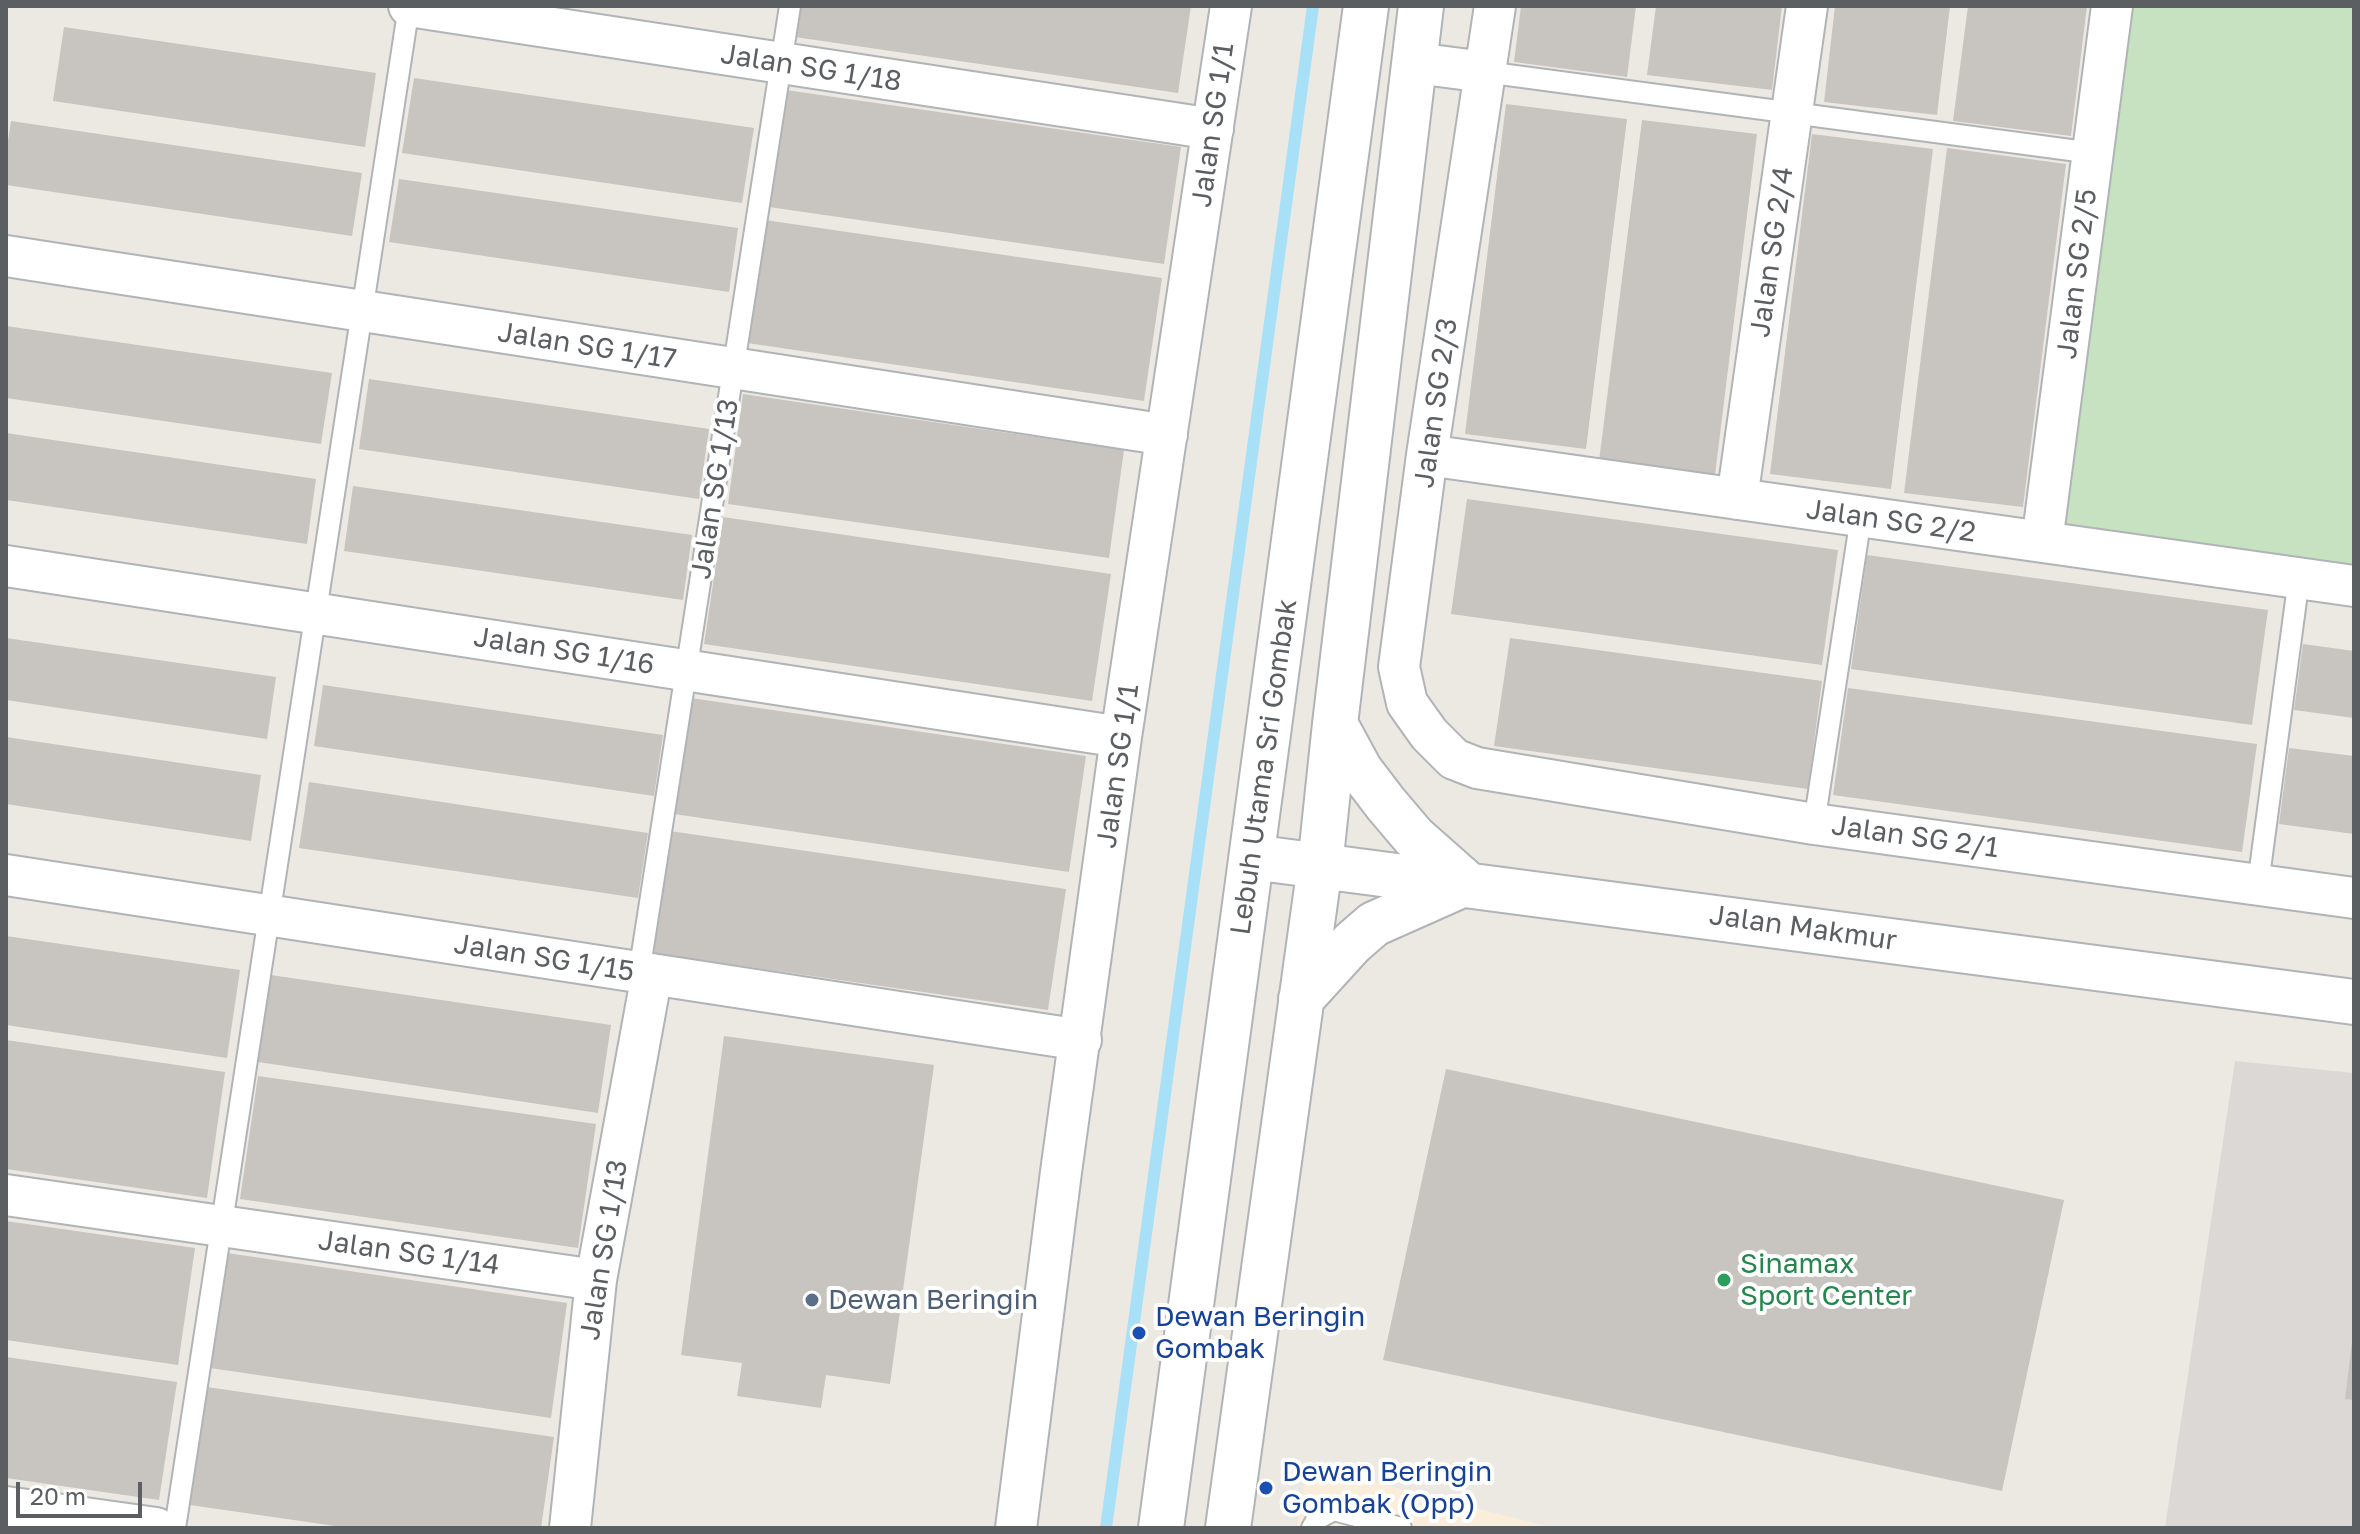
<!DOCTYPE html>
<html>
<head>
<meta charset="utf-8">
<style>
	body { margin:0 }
	#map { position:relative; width:2360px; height:1534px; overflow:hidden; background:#ece9e3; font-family:"Golos Text",sans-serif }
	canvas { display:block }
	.frame { position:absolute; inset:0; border:8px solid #5b5f62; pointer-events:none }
	.scale { position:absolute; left:16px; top:1482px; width:126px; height:36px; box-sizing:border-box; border:4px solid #5b5f62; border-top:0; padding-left:10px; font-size:24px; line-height:28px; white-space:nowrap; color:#5b5f62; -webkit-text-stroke:6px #fff; paint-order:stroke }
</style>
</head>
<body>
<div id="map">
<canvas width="2360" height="1534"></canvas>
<div class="frame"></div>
<div class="scale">20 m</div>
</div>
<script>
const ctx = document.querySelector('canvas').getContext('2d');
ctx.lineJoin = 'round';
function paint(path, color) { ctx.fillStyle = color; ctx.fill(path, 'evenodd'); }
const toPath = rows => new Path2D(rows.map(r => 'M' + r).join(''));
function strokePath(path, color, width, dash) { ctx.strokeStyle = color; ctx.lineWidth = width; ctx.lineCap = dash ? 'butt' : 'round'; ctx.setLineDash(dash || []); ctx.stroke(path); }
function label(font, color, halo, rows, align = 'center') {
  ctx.font = font + ' "Golos Text",sans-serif'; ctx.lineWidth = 8; ctx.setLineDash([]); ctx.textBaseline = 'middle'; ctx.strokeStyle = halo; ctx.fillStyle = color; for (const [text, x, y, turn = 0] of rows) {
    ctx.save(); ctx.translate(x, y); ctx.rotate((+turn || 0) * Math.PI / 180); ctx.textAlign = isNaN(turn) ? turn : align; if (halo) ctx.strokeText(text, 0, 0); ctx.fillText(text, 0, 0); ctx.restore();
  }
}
const commercial = toPath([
	[1307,1465,1553,1528,1297,1528]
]);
const industrial = toPath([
	[2235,1061,2354,1073,2354,1528,2165,1528]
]);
const green = toPath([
	[2112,6,2354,6,2354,586,2042,542]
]);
const stream = toPath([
	[1106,1528,1313,6]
]);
const building = toPath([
	[800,6,1191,6,1178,93,795,37],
	[1521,6,1636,6,1627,77,1514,62],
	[1656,6,1782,6,1772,90,1647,75],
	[1835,6,1950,6,1937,115,1824,102],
	[1968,6,2087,6,2071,136,1953,121],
	[64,27,376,73,365,147,53,101],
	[414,78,754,128,742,203,402,153],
	[786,90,1181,147,1164,264,769,207],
	[1506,104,1627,119,1586,449,1465,434],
	[1642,120,1757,134,1715,475,1599,461],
	[11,121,362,173,352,236,6,185,6,154],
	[1812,134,1933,149,1891,489,1770,474],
	[1947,148,2066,164,2023,507,1904,493],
	[399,179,738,228,729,292,389,242],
	[765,220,1162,278,1144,401,747,343],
	[6,326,332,373,321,444,6,398],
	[369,379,709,429,699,499,359,449],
	[743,394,1124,450,1109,558,728,504],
	[6,433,316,479,307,544,6,500],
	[353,486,692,535,683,600,344,551],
	[1467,499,1838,550,1822,665,1451,614],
	[723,517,1111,574,1092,701,704,644],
	[1867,555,2268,610,2252,725,1851,669],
	[6,638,276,677,267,739,6,700],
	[1510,638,1822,681,1808,789,1494,746],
	[2303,644,2354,651,2354,718,2294,710],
	[323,685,663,735,654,796,314,746],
	[1848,688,2257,744,2242,852,1833,795],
	[691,698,1086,756,1069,872,674,814],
	[6,737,261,775,251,841,6,804],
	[2289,748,2354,756,2354,834,2279,824],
	[309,782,648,833,638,898,299,848],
	[670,831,1066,889,1048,1010,652,953],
	[6,936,240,970,227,1058,6,1025],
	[271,975,611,1025,598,1113,258,1062],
	[724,1036,934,1065,890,1384,826,1375,821,1408,737,1396,742,1363,681,1355],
	[6,1040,225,1072,207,1198,6,1169],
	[1446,1069,2064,1200,2002,1491,1383,1360],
	[258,1076,596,1124,578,1248,240,1199],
	[6,1221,195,1248,178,1365,6,1340],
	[227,1253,567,1303,551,1418,210,1368],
	[2352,1342,2354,1342,2354,1400,2345,1399],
	[6,1357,177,1382,159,1500,6,1478],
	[207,1387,554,1437,541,1528,349,1528,190,1505]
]);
const service = toPath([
	[1485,72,2093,153],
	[1814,824,1861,517],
	[2258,884,2299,578],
	[639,973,790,6],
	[175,1528,409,6],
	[1312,1528,1317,1519,1334,1510,1401,1528]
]);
const minor = toPath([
	[409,6,1213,129],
	[1495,6,1427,455,1399,667,1407,703,1429,734,1454,759,1477,768,1814,824,2354,898],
	[1415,63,1485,72],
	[6,256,1167,435],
	[1427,455,2354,586],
	[1737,499,1807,6],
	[2042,542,2112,6],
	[6,566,1121,737],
	[6,875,1081,1040],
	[6,1195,596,1280],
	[6,1507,156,1528],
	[570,1528,596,1280,652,974],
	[1016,1528,1061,1172,1121,737,1231,6]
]);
const tertiary = toPath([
	[1335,724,1360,770,1386,804,1414,837,1466,883],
	[1252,857,2354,1002],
	[1301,999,1352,943,1374,924,1464,884],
	[1161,1528,1366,6],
	[1228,1528,1320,866,1335,724,1421,6]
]);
const markers = [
	[1724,1280,8,"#2e9e5b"],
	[812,1300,8,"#5c6f8a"],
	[1139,1333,8,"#1a4fb4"],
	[1266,1488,8,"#1a4fb4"]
];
const streetNames = [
	["Jalan SG 1/18",811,68,9],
	["Jalan SG 1/1",1213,125,-82],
	["Jalan SG 2/4",1772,252,-82],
	["Jalan SG 2/5",2077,274,-83],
	["Jalan SG 1/17",587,346,9],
	["Jalan SG 2/3",1436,403,-82],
	["Jalan SG 1/13",715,489,-81],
	["Jalan SG 2/2",1891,521,8],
	["Jalan SG 1/16",564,651,9],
	["Jalan SG 1/1",1118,766,-82],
	["Lebuh Utama Sri Gombak",1264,767,-82],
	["Jalan SG 2/1",1915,837,8],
	["Jalan Makmur",1803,928,8],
	["Jalan SG 1/15",544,958,9],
	["Jalan SG 1/13",604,1250,-81],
	["Jalan SG 1/14",409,1253,8]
];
const leisureNames = [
	["Sinamax",1740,1264],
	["Sport Center",1740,1296]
];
const serviceNames = [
	["Dewan Beringin",828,1300]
];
const transitNames = [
	["Dewan Beringin",1155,1317],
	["Gombak",1155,1349],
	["Dewan Beringin",1282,1472],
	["Gombak (Opp)",1282,1504]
];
paint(commercial, '#faeeda');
paint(industrial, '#dbd8d5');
paint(green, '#c6e2c1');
strokePath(stream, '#a8e0f7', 12);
paint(building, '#c8c4c0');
strokePath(service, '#b0b4b7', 24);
strokePath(minor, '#b0b4b7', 44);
strokePath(tertiary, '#b0b4b7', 48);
strokePath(service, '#fff', 20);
strokePath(minor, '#fff', 40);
strokePath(tertiary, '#fff', 44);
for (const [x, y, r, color] of markers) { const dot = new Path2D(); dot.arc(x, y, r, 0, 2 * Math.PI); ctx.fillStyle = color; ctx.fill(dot); strokePath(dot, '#fff', 3); }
label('28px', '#5b5f62', '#fff', streetNames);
label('28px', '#27864d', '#fff', leisureNames, 'left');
label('28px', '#4e5e75', '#fff', serviceNames, 'left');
label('28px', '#164399', '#fff', transitNames, 'left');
</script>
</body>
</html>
